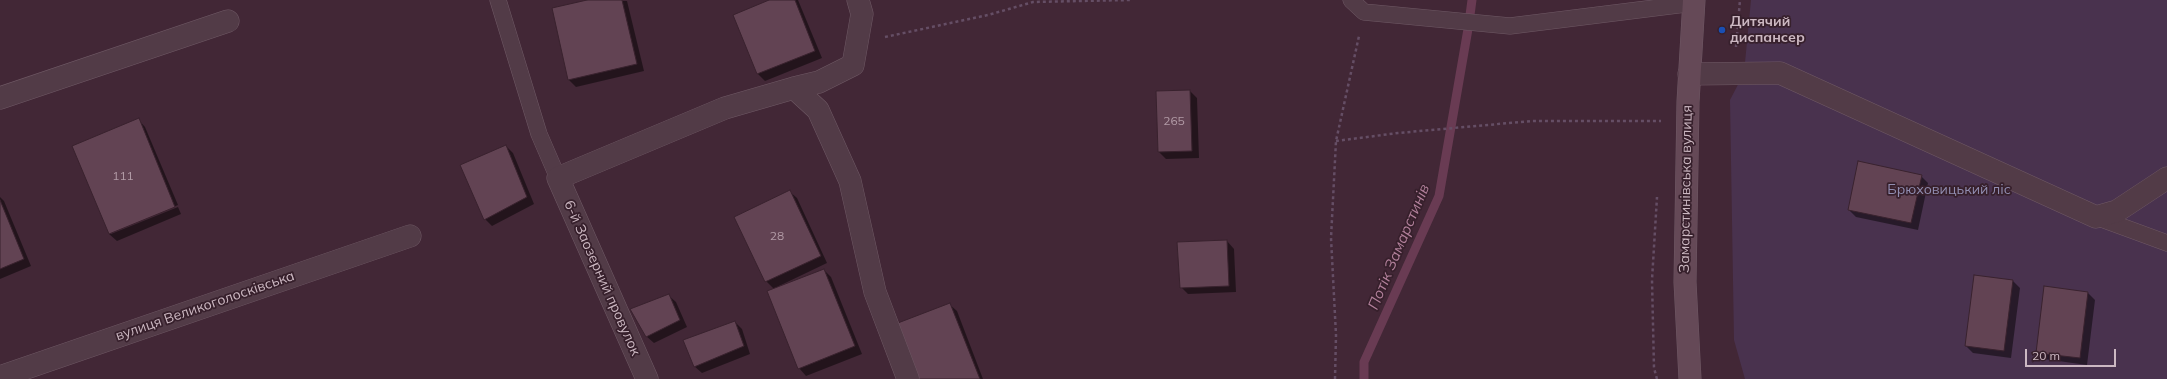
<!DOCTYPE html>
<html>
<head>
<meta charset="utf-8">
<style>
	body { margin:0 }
	#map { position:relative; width:2167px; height:379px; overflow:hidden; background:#422736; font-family:Mulish,sans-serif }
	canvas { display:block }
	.scale { position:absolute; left:2025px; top:349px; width:91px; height:18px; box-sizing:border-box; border:2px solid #ccb8c2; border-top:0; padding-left:5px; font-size:12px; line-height:14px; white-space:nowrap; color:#ccb8c2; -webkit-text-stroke:3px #37202c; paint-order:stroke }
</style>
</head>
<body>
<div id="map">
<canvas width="2167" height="379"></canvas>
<div class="scale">20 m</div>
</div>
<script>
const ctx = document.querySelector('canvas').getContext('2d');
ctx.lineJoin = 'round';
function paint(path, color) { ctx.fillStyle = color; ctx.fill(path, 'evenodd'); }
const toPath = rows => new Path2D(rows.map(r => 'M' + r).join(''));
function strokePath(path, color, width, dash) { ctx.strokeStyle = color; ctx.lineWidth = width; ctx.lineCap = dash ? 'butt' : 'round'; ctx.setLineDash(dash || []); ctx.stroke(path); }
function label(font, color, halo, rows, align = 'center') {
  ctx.font = font + ' Mulish,sans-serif'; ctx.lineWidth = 3.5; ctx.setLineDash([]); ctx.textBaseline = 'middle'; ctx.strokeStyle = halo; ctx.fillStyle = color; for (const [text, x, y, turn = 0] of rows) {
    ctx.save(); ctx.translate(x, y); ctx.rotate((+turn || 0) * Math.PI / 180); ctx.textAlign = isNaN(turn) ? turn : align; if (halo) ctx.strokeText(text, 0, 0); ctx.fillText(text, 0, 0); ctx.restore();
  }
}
const green = toPath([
	[1751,0,2167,0,2167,379,1745,379,1734,340,1730,100,1744,73]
]);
const shadow = toPath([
	[592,0,627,1,644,71,576,87,569,80],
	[772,0,798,0,822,58,765,81,758,74,734,15],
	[1190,91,1197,98,1199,158,1166,159,1159,152,1157,92],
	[138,119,145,127,178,205,111,232,111,234,178,207,181,214,117,241,109,234],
	[506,146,513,153,534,204,492,226,485,219],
	[1921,176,1928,183,1918,230,1856,217,1849,210],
	[789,191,797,198,827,263,779,286,779,287,824,270,831,277,862,354,806,376,799,368,774,289,766,281],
	[0,197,4,201,31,266,0,279],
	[1227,241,1234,249,1236,292,1188,294,1181,287],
	[2013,281,2020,288,2011,358,1973,353,1966,346],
	[2087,292,2095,300,2087,365,2044,359,2037,352],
	[668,295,676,302,687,327,654,343,646,336],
	[949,304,957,311,983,379,912,379],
	[735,322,742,329,750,354,702,373,694,366]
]);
const stream = toPath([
	[1470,15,1472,0],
	[1364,379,1364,362,1439,196,1468,29]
]);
const building = toPath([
	[587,0,622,0,637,64,568,80,552,8,587,0],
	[769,0,795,0,815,51,757,74,733,15,769,0],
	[1190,90,1192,151,1158,152,1156,91,1190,90],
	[139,118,175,207,109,234,72,146,139,118],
	[506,145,527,197,484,220,460,165,506,145],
	[1858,161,1922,175,1911,223,1848,210,1858,161],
	[790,190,821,256,765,282,734,217,790,190],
	[0,200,24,259,0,269,0,200],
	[1227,240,1229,286,1180,288,1177,242,1227,240],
	[824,269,855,346,798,369,767,291,824,269],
	[1974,275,2013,280,2004,351,1965,346,1974,275],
	[2044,286,2088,292,2080,358,2036,353,2044,286],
	[669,294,680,320,646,337,630,309,669,294],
	[950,303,980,379,911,379,890,326,950,303],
	[735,321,744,346,694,367,683,340,735,321]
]);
const path = toPath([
	[885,37,988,15,1033,2,1130,0],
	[1736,47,1740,0],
	[1336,141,1398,133,1532,121,1661,121],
	[1335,379,1336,335,1331,238,1336,141,1359,36],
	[1657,379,1654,368,1652,280,1657,197]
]);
const lane = toPath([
	[498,0,539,134,558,178],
	[1351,0,1364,12,1510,26,1694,3],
	[2096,217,2167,243]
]);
const street = toPath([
	[1689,74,1780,73,2096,217,2117,211,2167,178],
	[794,88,819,82,853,65,862,14,858,0],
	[0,98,228,21],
	[0,377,410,236],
	[647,379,558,178,725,108,794,88,818,110,850,181,875,292,908,379]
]);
const secondary = toPath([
	[1690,379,1685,282,1688,102,1694,0]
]);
const markers = [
	[1722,30,4,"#1a4fb4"]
];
const numberNames = [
	["265",1174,121],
	["111",123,176],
	["28",777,236]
];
const poiNames = [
	["Дитячий",1730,22],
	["диспансер",1730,38]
];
const streetNames = [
	["Замарстинівська вулиця",1686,189,-89],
	["6-й Заозерний провулок",602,278,66],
	["вулиця Великоголосківська",205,306,-19]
];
const parkNames = [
	["Брюховицький ліс",1949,190]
];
const waterNames = [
	["Потік Замарстинів",1399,247,-67]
];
paint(green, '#49324e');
paint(shadow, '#0007');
strokePath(stream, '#693b53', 9);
paint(building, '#624353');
strokePath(building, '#39222e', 1);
strokePath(lane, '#6f5965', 17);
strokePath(street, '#6f5965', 23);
strokePath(secondary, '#6f5965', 23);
strokePath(path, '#654e65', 2.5, [3, 3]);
strokePath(lane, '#523b47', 16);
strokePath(street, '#523b47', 22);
strokePath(secondary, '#654957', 22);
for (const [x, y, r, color] of markers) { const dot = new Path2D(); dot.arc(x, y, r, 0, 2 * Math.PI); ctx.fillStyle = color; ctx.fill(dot); strokePath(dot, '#37202c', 1.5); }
label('12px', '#b29ba6', null, numberNames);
label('bold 14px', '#ccb8c2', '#37202c', poiNames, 'left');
label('14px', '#ccb8c2', '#37202c', streetNames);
label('14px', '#918db0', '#37202c', parkNames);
label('italic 15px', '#b2809b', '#37202c', waterNames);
</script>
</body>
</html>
